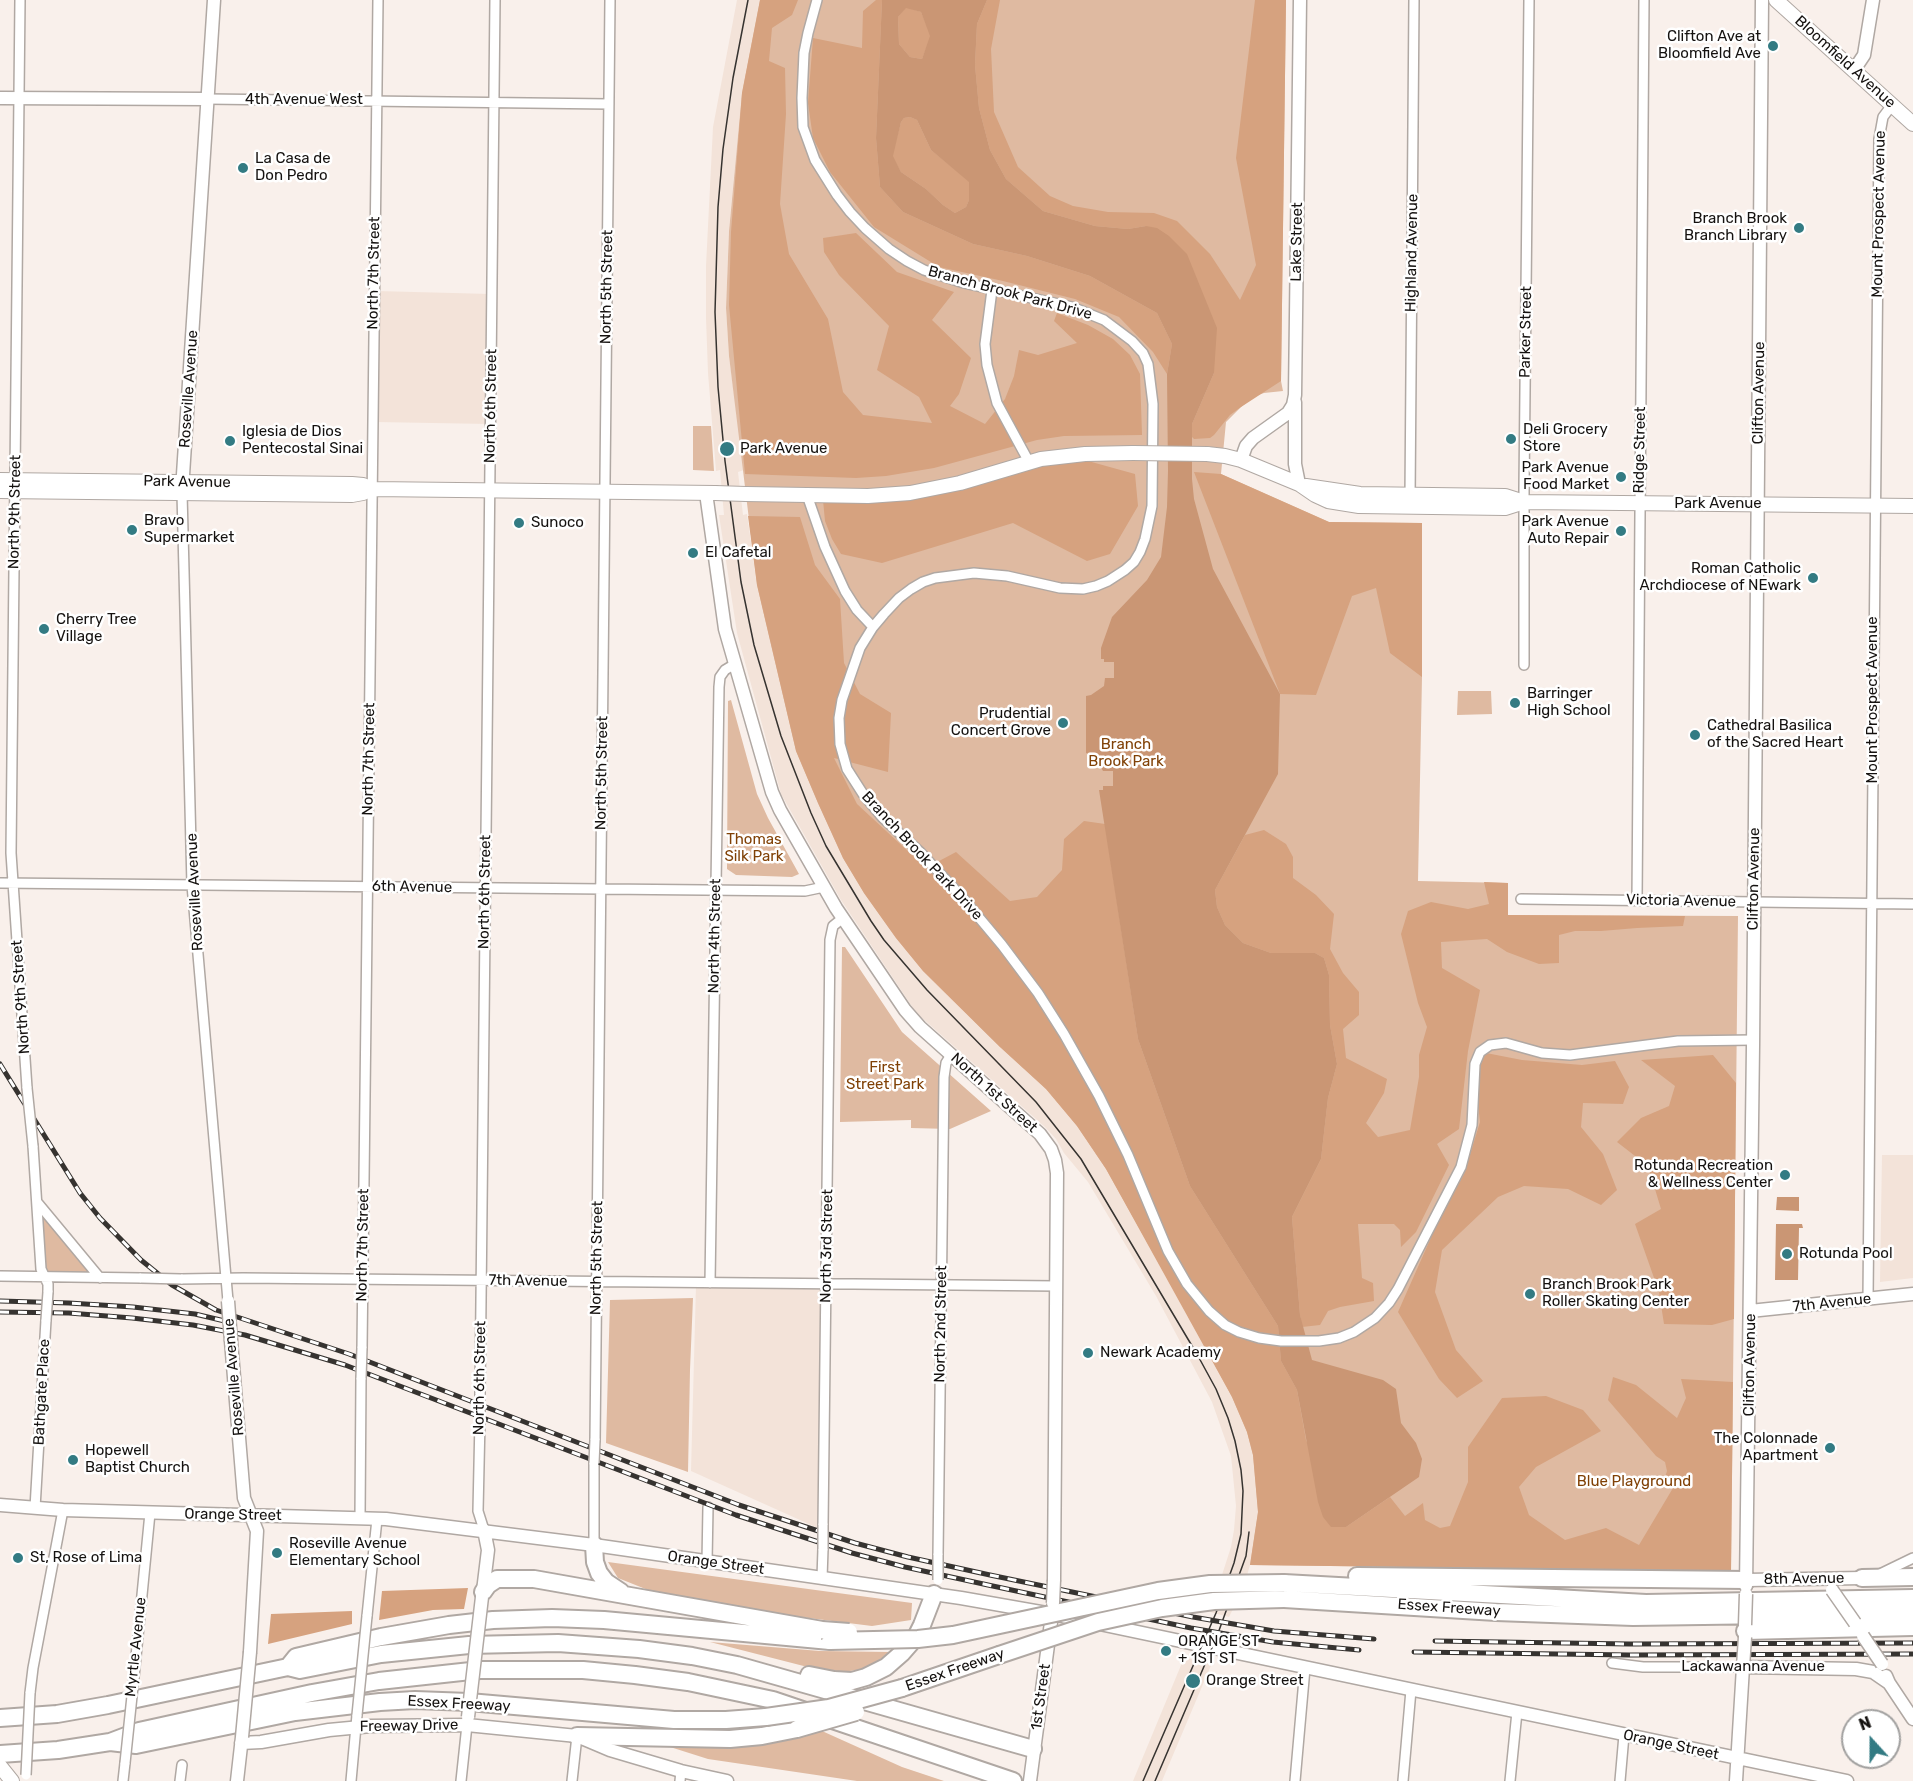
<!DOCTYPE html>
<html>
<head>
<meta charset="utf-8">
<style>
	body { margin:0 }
	#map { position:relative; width:1913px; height:1781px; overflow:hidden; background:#f9f0eb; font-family:Rubik,sans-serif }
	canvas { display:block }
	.north { position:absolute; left:1841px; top:1709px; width:60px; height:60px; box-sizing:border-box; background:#fff; border:2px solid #a1a09f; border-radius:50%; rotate:339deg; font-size:16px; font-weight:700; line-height:24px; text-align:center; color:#151210 }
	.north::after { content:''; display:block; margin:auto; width:21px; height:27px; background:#337b83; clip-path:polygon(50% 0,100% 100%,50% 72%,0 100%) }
</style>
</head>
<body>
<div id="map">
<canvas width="1913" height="1781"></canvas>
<div class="north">N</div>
</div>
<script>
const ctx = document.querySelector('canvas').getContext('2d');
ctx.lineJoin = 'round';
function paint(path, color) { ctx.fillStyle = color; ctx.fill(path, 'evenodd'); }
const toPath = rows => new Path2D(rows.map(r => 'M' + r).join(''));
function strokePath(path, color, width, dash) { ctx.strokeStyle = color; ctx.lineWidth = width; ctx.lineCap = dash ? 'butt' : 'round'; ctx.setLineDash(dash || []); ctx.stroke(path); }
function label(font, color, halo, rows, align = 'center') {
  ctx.font = font + ' Rubik,sans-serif'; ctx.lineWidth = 5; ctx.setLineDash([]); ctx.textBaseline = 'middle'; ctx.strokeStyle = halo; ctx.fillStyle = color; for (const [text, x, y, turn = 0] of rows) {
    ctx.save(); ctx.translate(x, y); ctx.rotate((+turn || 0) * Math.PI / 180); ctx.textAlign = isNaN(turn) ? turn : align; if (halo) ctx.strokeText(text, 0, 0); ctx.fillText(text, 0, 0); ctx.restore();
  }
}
const built = toPath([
	[737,0,760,0,742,93,729,230,726,308,729,356,744,470,738,472,743,515,747,514,757,585,796,751,896,938,923,971,1000,1047,1046,1089,1077,1126,1106,1169,1232,1397,1247,1432,1253,1455,1258,1512,1250,1565,1243,1589,1229,1617,1210,1612,1231,1547,1234,1530,1236,1506,1231,1456,1212,1402,1156,1296,1088,1182,1064,1153,1056,1139,1045,1127,921,1017,913,1008,841,900,781,794,737,633,719,515,724,515,720,470,716,471,708,373,706,318,706,266,713,127],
	[376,291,491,294,490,424,375,422],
	[1882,1155,1913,1155,1913,1278,1880,1282],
	[696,1285,823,1286,820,1529,691,1471],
	[1184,1658,1212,1663,1162,1781,1133,1781]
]);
const green = toPath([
	[760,0,1286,0,1281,381,1283,391,1264,393,1255,396,1241,407,1226,422,1221,474,1329,522,1422,523,1422,677,1418,881,1508,883,1508,915,1738,916,1731,1571,1250,1565,1258,1512,1253,1455,1247,1432,1232,1397,1184,1308,1106,1169,1077,1126,1046,1089,1000,1047,923,971,896,938,864,893,843,858,818,803,796,751,757,585,729,356,726,308,729,231,742,93],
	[693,426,711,426,714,471,693,470],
	[1458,691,1491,691,1492,714,1457,715],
	[731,700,757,794,768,818,799,874,792,877,736,875,727,869,728,701],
	[842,947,845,947,902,1032,991,1111,950,1129,911,1128,911,1120,840,1122],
	[40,1212,92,1274,44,1273],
	[693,1298,690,1370,688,1472,606,1443,610,1300],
	[608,1562,912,1603,911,1620,872,1626,769,1613,658,1594,618,1578],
	[710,1642,820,1651,889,1652,868,1669,831,1673],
	[822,1731,902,1767,944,1781,857,1781,708,1759,667,1746,758,1744]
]);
const forest = toPath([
	[760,0,798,0,792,15,772,28,769,61,785,68,786,114,780,204,789,254,828,319,843,392,863,415,932,423,919,397,877,370,889,326,839,275,824,252,823,238,856,233,897,272,954,292,932,320,971,358,959,394,950,406,985,424,1005,399,1014,376,1019,350,1038,355,1077,343,1054,321,1057,313,1088,325,1113,339,1130,355,1140,374,1142,435,1064,436,1037,440,934,468,886,476,856,478,745,474,729,305,731,232,742,93],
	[876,0,882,0,876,138,880,187,903,212,973,244,1027,256,1090,276,1157,313,1172,344,1167,374,1153,352,1119,317,1075,299,1003,281,939,267,874,227,830,172,813,138,808,103,813,38,862,48,863,11],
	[987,0,1000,0,991,49,994,112,1018,167,1050,196,1073,206,1108,212,1154,213,1177,221,1210,254,1240,300,1256,265,1236,158,1255,0,1286,0,1281,381,1241,407,1230,415,1214,435,1210,438,1194,439,1192,437,1192,424,1214,373,1146,226,1128,229,1095,226,1043,211,1006,179,990,150,979,108,975,65,977,24],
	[906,7,921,12,931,36,922,59,910,57,899,44,898,17],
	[910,117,917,120,931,150,969,181,969,200,966,207,955,213,943,205,926,189,901,172,892,156,901,122,904,118],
	[1088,461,1135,474,1138,506,1110,554,1087,561,1013,523,882,563,841,554,832,539,825,521,823,500,881,503,932,495,1023,468],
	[1194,472,1221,474,1329,522,1422,523,1422,677,1390,653,1376,588,1352,596,1316,695,1280,694],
	[748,516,800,517,815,565,840,599,844,663,860,694,891,713,888,772,834,758,857,804,926,868,956,852,1010,901,1037,897,1062,870,1064,839,1084,821,1105,824,1138,1039,1190,1186,1278,1326,1281,1361,1297,1390,1306,1440,1346,1527,1390,1497,1405,1516,1423,1503,1425,1520,1440,1528,1450,1526,1468,1482,1468,1447,1502,1398,1546,1396,1583,1410,1601,1431,1536,1467,1519,1487,1529,1515,1565,1540,1606,1528,1639,1545,1673,1488,1663,1483,1667,1471,1665,1462,1656,1456,1608,1400,1613,1377,1636,1385,1677,1418,1686,1398,1681,1379,1733,1382,1731,1571,1250,1565,1258,1512,1253,1455,1247,1432,1232,1397,1106,1169,1077,1126,1046,1089,1000,1047,923,971,896,938,864,893,843,858,818,803,796,751,757,585],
	[1264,830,1286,844,1293,857,1293,878,1316,895,1334,914,1330,949,1343,973,1359,992,1359,1015,1343,1029,1346,1058,1387,1079,1384,1093,1366,1123,1378,1137,1410,1130,1419,1077,1419,1055,1427,1027,1418,1003,1401,934,1408,911,1431,902,1468,909,1489,904,1484,882,1508,883,1508,915,1685,916,1683,926,1637,928,1601,931,1575,931,1559,935,1559,963,1539,964,1507,952,1487,939,1441,942,1442,968,1480,990,1468,1051,1459,1129,1437,1144,1449,1165,1416,1232,1401,1247,1400,1230,1394,1224,1358,1224,1362,1278,1373,1283,1374,1301,1340,1307,1328,1311,1320,1325,1302,1327,1300,1315,1292,1217,1321,1159,1328,1098,1337,1064,1330,1025,1329,975,1324,958,1315,953,1271,953,1243,943,1225,925,1217,907,1215,890,1245,835],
	[1486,1053,1522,1060,1582,1065,1615,1061,1629,1087,1623,1104,1583,1103,1581,1127,1603,1154,1617,1190,1601,1205,1568,1189,1524,1186,1498,1197,1442,1250,1435,1292,1456,1350,1483,1381,1457,1398,1439,1379,1398,1312,1437,1224,1464,1174,1480,1122,1478,1104,1478,1062],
	[1713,1055,1736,1083,1734,1319,1712,1325,1664,1324,1659,1292,1635,1224,1661,1209,1648,1166,1617,1142,1641,1118,1669,1106,1675,1086,1641,1060],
	[468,1588,464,1609,433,1610,379,1620,382,1591],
	[352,1611,352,1624,268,1644,271,1614]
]);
const water = toPath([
	[882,0,987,0,977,24,975,65,979,108,990,150,1006,179,1043,211,1095,226,1128,229,1146,226,1157,228,1169,236,1187,254,1217,328,1214,373,1192,424,1192,479,1194,499,1213,569,1280,694,1278,774,1215,890,1217,907,1225,925,1243,943,1271,953,1315,953,1324,958,1329,975,1330,1025,1337,1064,1328,1098,1321,1159,1292,1217,1300,1315,1312,1360,1383,1380,1396,1389,1401,1423,1416,1443,1422,1459,1419,1477,1346,1527,1331,1527,1323,1517,1318,1502,1297,1390,1281,1361,1278,1326,1190,1186,1138,1039,1099,790,1103,790,1103,786,1113,786,1113,771,1103,771,1096,758,1086,753,1086,696,1091,695,1104,686,1105,678,1114,678,1114,662,1104,662,1104,659,1101,659,1101,648,1112,617,1147,580,1161,557,1167,507,1168,471,1167,374,1172,344,1157,313,1090,276,1027,256,973,244,903,212,880,187,876,138],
	[906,8,921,12,930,36,922,59,910,57,899,44,898,17],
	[910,117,917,120,931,150,969,182,969,200,966,207,955,213,943,205,926,189,901,172,893,156,901,122,904,118],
	[1777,1197,1799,1197,1799,1211,1776,1210],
	[1776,1224,1802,1224,1803,1228,1799,1228,1798,1280,1775,1280]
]);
const street = toPath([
	[20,0,11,853,27,1088],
	[817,0,808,33,804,53,802,98,803,127,815,160,837,195,850,212,865,228,889,249,907,261,924,270,964,283,1072,307,1104,320,1132,341,1143,353,1148,364,1153,404,1152,506,1145,539,1140,552,1134,562,1125,570,1108,581,1096,586,1083,589,1060,588,1007,576,974,573,935,578,923,582,911,589,899,598,884,614,873,627,860,648,842,700,839,718,840,744,847,769,863,794,882,817,921,853,961,896,1002,945,1038,993,1064,1034,1099,1096,1128,1155,1168,1251,1187,1284,1209,1311,1225,1325,1239,1332,1259,1338,1281,1341,1319,1341,1339,1338,1354,1332,1375,1318,1389,1303,1398,1289,1461,1167,1472,1125,1475,1064,1480,1052,1490,1045,1506,1043,1542,1053,1570,1055,1678,1041,1753,1040],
	[207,99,609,104],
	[992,290,985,344,987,365,997,403,1029,462],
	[182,493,192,885,228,1301],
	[807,495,825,547,845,591,857,610,873,627],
	[1410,498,1414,0],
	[1524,665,1524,488,1529,0],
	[0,883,805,891,824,887],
	[1521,899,1913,904],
	[1637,901,1644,0],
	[33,1146,41,1269,48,1284,48,1292],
	[37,1202,100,1278],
	[0,1276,141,1278],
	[181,1279,243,1278,1057,1286],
	[710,1283,719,687,720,677,725,670,735,664],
	[1868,1299,1879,139,1883,117,1892,105],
	[362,1348,378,0],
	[480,1394,495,0],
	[480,1420,478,1511,484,1530],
	[595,1440,610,0],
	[35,1508,46,1320],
	[360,1518,361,1378],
	[823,1525,830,940,833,926,843,918],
	[594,1545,594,1463],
	[938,1555,944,1077,946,1063,951,1055],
	[707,1562,708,1507],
	[1880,1574,1913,1558],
	[822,1578,823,1549],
	[367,1616,377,1519],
	[1612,1663,1643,1667,1743,1667],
	[134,1677,150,1513],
	[30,1693,33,1668,63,1510],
	[123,1781,125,1763],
	[180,1781,182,1765],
	[351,1781,357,1715],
	[461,1781,467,1725],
	[572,1781,577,1736],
	[680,1781,681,1771],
	[1295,1781,1305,1668],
	[1403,1781,1411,1690],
	[1510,1781,1517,1712],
	[1620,1781,1624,1735]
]);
const secondary = toPath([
	[1854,70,1864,55,1873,0],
	[0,98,207,99],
	[1295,402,1295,464,1299,484],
	[1241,460,1246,446,1253,438,1288,413,1293,405,1295,395,1300,0],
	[182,490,214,0],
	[706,493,725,629,772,792,780,810,836,908,905,1010,920,1027,1040,1134,1051,1149,1055,1160,1057,1173,1054,1580],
	[1750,1311,1913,1294],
	[231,1341,244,1498,257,1531,250,1652],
	[0,1505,63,1510,386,1519,594,1545,961,1598,1052,1614,1847,1781],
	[1747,1580,1862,1578],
	[1746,1586,1753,1046,1762,0],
	[483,1591,488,1550,484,1530],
	[1886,1676,1889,1683,1913,1719],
	[241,1743,261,1742,329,1730,371,1726,467,1725,577,1736,610,1750,681,1771,727,1781],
	[237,1781,242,1737],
	[1030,1781,1053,1607],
	[1736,1781,1743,1667,1856,1669,1873,1672,1889,1683]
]);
const primary = toPath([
	[1776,0,1913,124],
	[1207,454,1225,456,1241,460,1299,484,1315,495,1328,501,1359,506,1505,508,1524,502,1913,506],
	[0,480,352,484,363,485,372,489],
	[1306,486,1360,494,1505,496,1524,502],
	[0,491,352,495,363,493,372,489,715,493],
	[746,494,868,496,910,493,960,483,1041,459,1085,454,1133,453],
	[0,1766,12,1781]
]);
const highway = toPath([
	[594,1545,595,1562,599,1573,606,1582,621,1592],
	[1357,1576,1747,1580],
	[1862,1578,1913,1577],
	[1284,1583,1646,1603,1913,1598],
	[483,1592,488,1585,497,1579,534,1579,822,1630],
	[1284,1599,1496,1612,1633,1617,1913,1613],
	[1745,1631,1913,1627],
	[288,1667,300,1670,381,1654,469,1645,558,1643,639,1649,692,1656,737,1665,1033,1749],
	[809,1675,834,1680,852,1681,866,1677,886,1667,902,1653,916,1637,922,1625,934,1594],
	[902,1688,999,1655],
	[0,1718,57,1714,108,1705,288,1667,296,1657,381,1637,449,1625,493,1620,552,1618,604,1620,830,1641],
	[577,1736,730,1739,762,1736,797,1729],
	[110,1742,139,1731,312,1693,379,1681,480,1670,583,1670,635,1675,688,1682,773,1700,1013,1781],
	[0,1754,58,1750,110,1742,136,1745,295,1712,380,1702,415,1700,469,1702,674,1720,726,1720,766,1717]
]);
const tram = toPath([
	[748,0,733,78,723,149,718,207,715,312,718,387,725,461,741,582,754,645,781,736,811,813,826,846,871,921,884,940,927,990,1036,1102,1081,1159,1198,1356,1216,1389,1228,1418,1235,1441,1241,1470,1243,1491,1241,1534,1234,1563,1216,1613,1143,1781],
	[1155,1781,1217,1636,1246,1556,1249,1532]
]);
const rail = toPath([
	[0,1064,80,1193,100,1218,141,1260,172,1285,216,1310,349,1354,739,1505,855,1543,908,1557,990,1575,1193,1617,1274,1631,1374,1639],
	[0,1301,69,1303,133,1307,195,1314,229,1322],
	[0,1312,69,1313,132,1318,193,1325,245,1335,345,1365,736,1515,852,1553,905,1567,988,1585,1191,1628,1273,1642,1359,1650],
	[1435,1641,1630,1644,1913,1643],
	[1414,1652,1630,1655,1913,1654]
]);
const streetBridge = toPath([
	[27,1088,33,1146],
	[141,1278,181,1279],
	[46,1320,48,1292],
	[361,1378,362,1348],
	[480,1420,480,1394],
	[594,1463,595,1440],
	[823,1549,823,1525],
	[938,1580,938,1555],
	[357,1715,367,1616],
	[125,1763,134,1677],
	[26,1775,30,1693]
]);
const secondaryBridge = toPath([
	[228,1301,231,1341],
	[1832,1590,1855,1623],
	[1053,1603,1054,1580],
	[1745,1625,1746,1594],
	[1863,1636,1882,1664],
	[1743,1667,1745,1637],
	[468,1717,482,1597],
	[242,1737,250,1652]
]);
const primaryBridge = toPath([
	[1133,453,1207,454],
	[715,493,746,494]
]);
const highwayBridge = toPath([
	[822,1630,849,1632],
	[830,1641,918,1639,953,1635,1158,1591,1210,1584,1284,1583],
	[999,1655,1098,1622,1162,1608,1214,1601,1284,1599],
	[766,1717,829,1708,902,1688],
	[797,1729,856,1712]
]);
const markers = [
	[1773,46,6,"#337b83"],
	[243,168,6,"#337b83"],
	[1799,228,6,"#337b83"],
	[1511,439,6,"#337b83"],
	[230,441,6,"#337b83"],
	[727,449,8,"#337b83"],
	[1621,477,6,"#337b83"],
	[519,523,6,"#337b83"],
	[132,530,6,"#337b83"],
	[1621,531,6,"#337b83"],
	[693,553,6,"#337b83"],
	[1813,578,6,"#337b83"],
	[44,629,6,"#337b83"],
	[1515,703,6,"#337b83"],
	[1063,723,6,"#337b83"],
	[1695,735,6,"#337b83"],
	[1785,1175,6,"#337b83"],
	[1787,1254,6,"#337b83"],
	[1530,1294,6,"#337b83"],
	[1088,1353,6,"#337b83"],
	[1830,1448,6,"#337b83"],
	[73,1460,6,"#337b83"],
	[277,1553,6,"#337b83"],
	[18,1558,6,"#337b83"],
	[1166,1651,6,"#337b83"],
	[1193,1681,8,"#337b83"]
];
const poiNames = [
	["Clifton Ave at",1761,37,"right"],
	["Bloomfield Ave",1761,54,"right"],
	["La Casa de",255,159],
	["Don Pedro",255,176],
	["Branch Brook",1787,219,"right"],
	["Branch Library",1787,236,"right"],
	["Deli Grocery",1523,430],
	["Store",1523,447],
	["Iglesia de Dios",242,432],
	["Pentecostal Sinai",242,449],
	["Park Avenue",740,449],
	["Park Avenue",1609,468,"right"],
	["Food Market",1609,485,"right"],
	["Bravo",144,521],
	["Supermarket",144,538],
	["Park Avenue",1609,522,"right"],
	["Auto Repair",1609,539,"right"],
	["Sunoco",531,523],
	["El Cafetal",705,553],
	["Roman Catholic",1801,569,"right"],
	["Archdiocese of NEwark",1801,586,"right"],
	["Cherry Tree",56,620],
	["Village",56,637],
	["Barringer",1527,694],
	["High School",1527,711],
	["Prudential",1051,714,"right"],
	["Concert Grove",1051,731,"right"],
	["Cathedral Basilica",1707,726],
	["of the Sacred Heart",1707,743],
	["Rotunda Recreation",1773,1166,"right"],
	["& Wellness Center",1773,1183,"right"],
	["Rotunda Pool",1799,1254],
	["Branch Brook Park",1542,1285],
	["Roller Skating Center",1542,1302],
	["Newark Academy",1100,1353],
	["The Colonnade",1818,1439,"right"],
	["Apartment",1818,1456,"right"],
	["Hopewell",85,1451],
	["Baptist Church",85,1468],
	["Roseville Avenue",289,1544],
	["Elementary School",289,1561],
	["St, Rose of Lima",30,1558],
	["ORANGE ST",1178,1642],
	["+ 1ST ST",1178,1659],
	["Orange Street",1206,1681]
];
const streetNames = [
	["Bloomfield Avenue",1845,62,42],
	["4th Avenue West",304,100],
	["Mount Prospect Avenue",1879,214,-89],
	["Lake Street",1297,242,-89],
	["Highland Avenue",1412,253,-89],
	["North 7th Street",374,273,-89],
	["North 5th Street",607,287,-89],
	["Branch Brook Park Drive",1010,293,15],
	["Parker Street",1526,332,-89],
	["Roseville Avenue",189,389,-86],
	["Clifton Avenue",1759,393,-89],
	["North 6th Street",491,406,-89],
	["Ridge Street",1640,450,-89],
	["Park Avenue",187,482,1],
	["Park Avenue",1718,504],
	["North 9th Street",15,512,-89],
	["Mount Prospect Avenue",1873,700,-90],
	["North 7th Street",369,759,-89],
	["North 5th Street",602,773,-89],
	["Branch Brook Park Drive",922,856,47],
	["Clifton Avenue",1754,879,-89],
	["6th Avenue",412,887,1],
	["Roseville Avenue",195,892,-93],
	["North 6th Street",485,892,-89],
	["Victoria Avenue",1681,901,1],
	["North 4th Street",715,936,-89],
	["North 9th Street",21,997,-94],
	["North 1st Street",994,1093,42],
	["North 7th Street",363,1245,-89],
	["North 3rd Street",827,1246,-89],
	["North 5th Street",597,1258,-89],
	["7th Avenue",528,1281,1],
	["7th Avenue",1832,1303,-6],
	["North 2nd Street",941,1324,-89],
	["Clifton Avenue",1750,1365,-89],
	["Roseville Avenue",234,1377,-95],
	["North 6th Street",480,1378,-89],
	["Bathgate Place",42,1392,-87],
	["Orange Street",233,1515,1],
	["Orange Street",716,1563,8],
	["8th Avenue",1804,1579,-1],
	["Essex Freeway",1449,1608,4],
	["Myrtle Avenue",136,1647,-84],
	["Lackawanna Avenue",1753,1667],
	["Essex Freeway",955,1670,-19],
	["1st Street",1041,1697,-82],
	["Essex Freeway",459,1704,3],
	["Freeway Drive",409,1726,-1],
	["Orange Street",1671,1745,12]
];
const parkNames = [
	["Branch",1126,745],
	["Brook Park",1126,762],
	["Thomas",754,840],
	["Silk Park",754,857],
	["First",885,1068],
	["Street Park",885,1085],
	["Blue Playground",1634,1482]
];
paint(built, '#f3e3d9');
paint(green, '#dfbaa1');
paint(forest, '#d6a27f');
paint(water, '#ca9674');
strokePath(street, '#b0a8a3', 12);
strokePath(secondary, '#b0a8a3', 15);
strokePath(primary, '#b0a8a3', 16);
strokePath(highway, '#b0a8a3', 20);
strokePath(street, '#fff', 9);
strokePath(secondary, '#fff', 12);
strokePath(primary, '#fff', 14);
strokePath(highway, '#fff', 16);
strokePath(tram, '#363330', 1.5);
strokePath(rail, '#363330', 5);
strokePath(rail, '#fff', 3, [9]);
strokePath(streetBridge, '#b0a8a3', 12, []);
strokePath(secondaryBridge, '#b0a8a3', 15, []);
strokePath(primaryBridge, '#b0a8a3', 16, []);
strokePath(highwayBridge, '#b0a8a3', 20, []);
strokePath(streetBridge, '#fff', 9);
strokePath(secondaryBridge, '#fff', 12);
strokePath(primaryBridge, '#fff', 14);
strokePath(highwayBridge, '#fff', 16);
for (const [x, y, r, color] of markers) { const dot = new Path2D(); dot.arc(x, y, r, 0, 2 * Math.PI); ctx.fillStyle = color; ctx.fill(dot); strokePath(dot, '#fff', 2); }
label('15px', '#151210', '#fff', poiNames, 'left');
label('15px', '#151210', '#fff', streetNames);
label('15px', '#804106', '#fff', parkNames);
</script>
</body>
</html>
